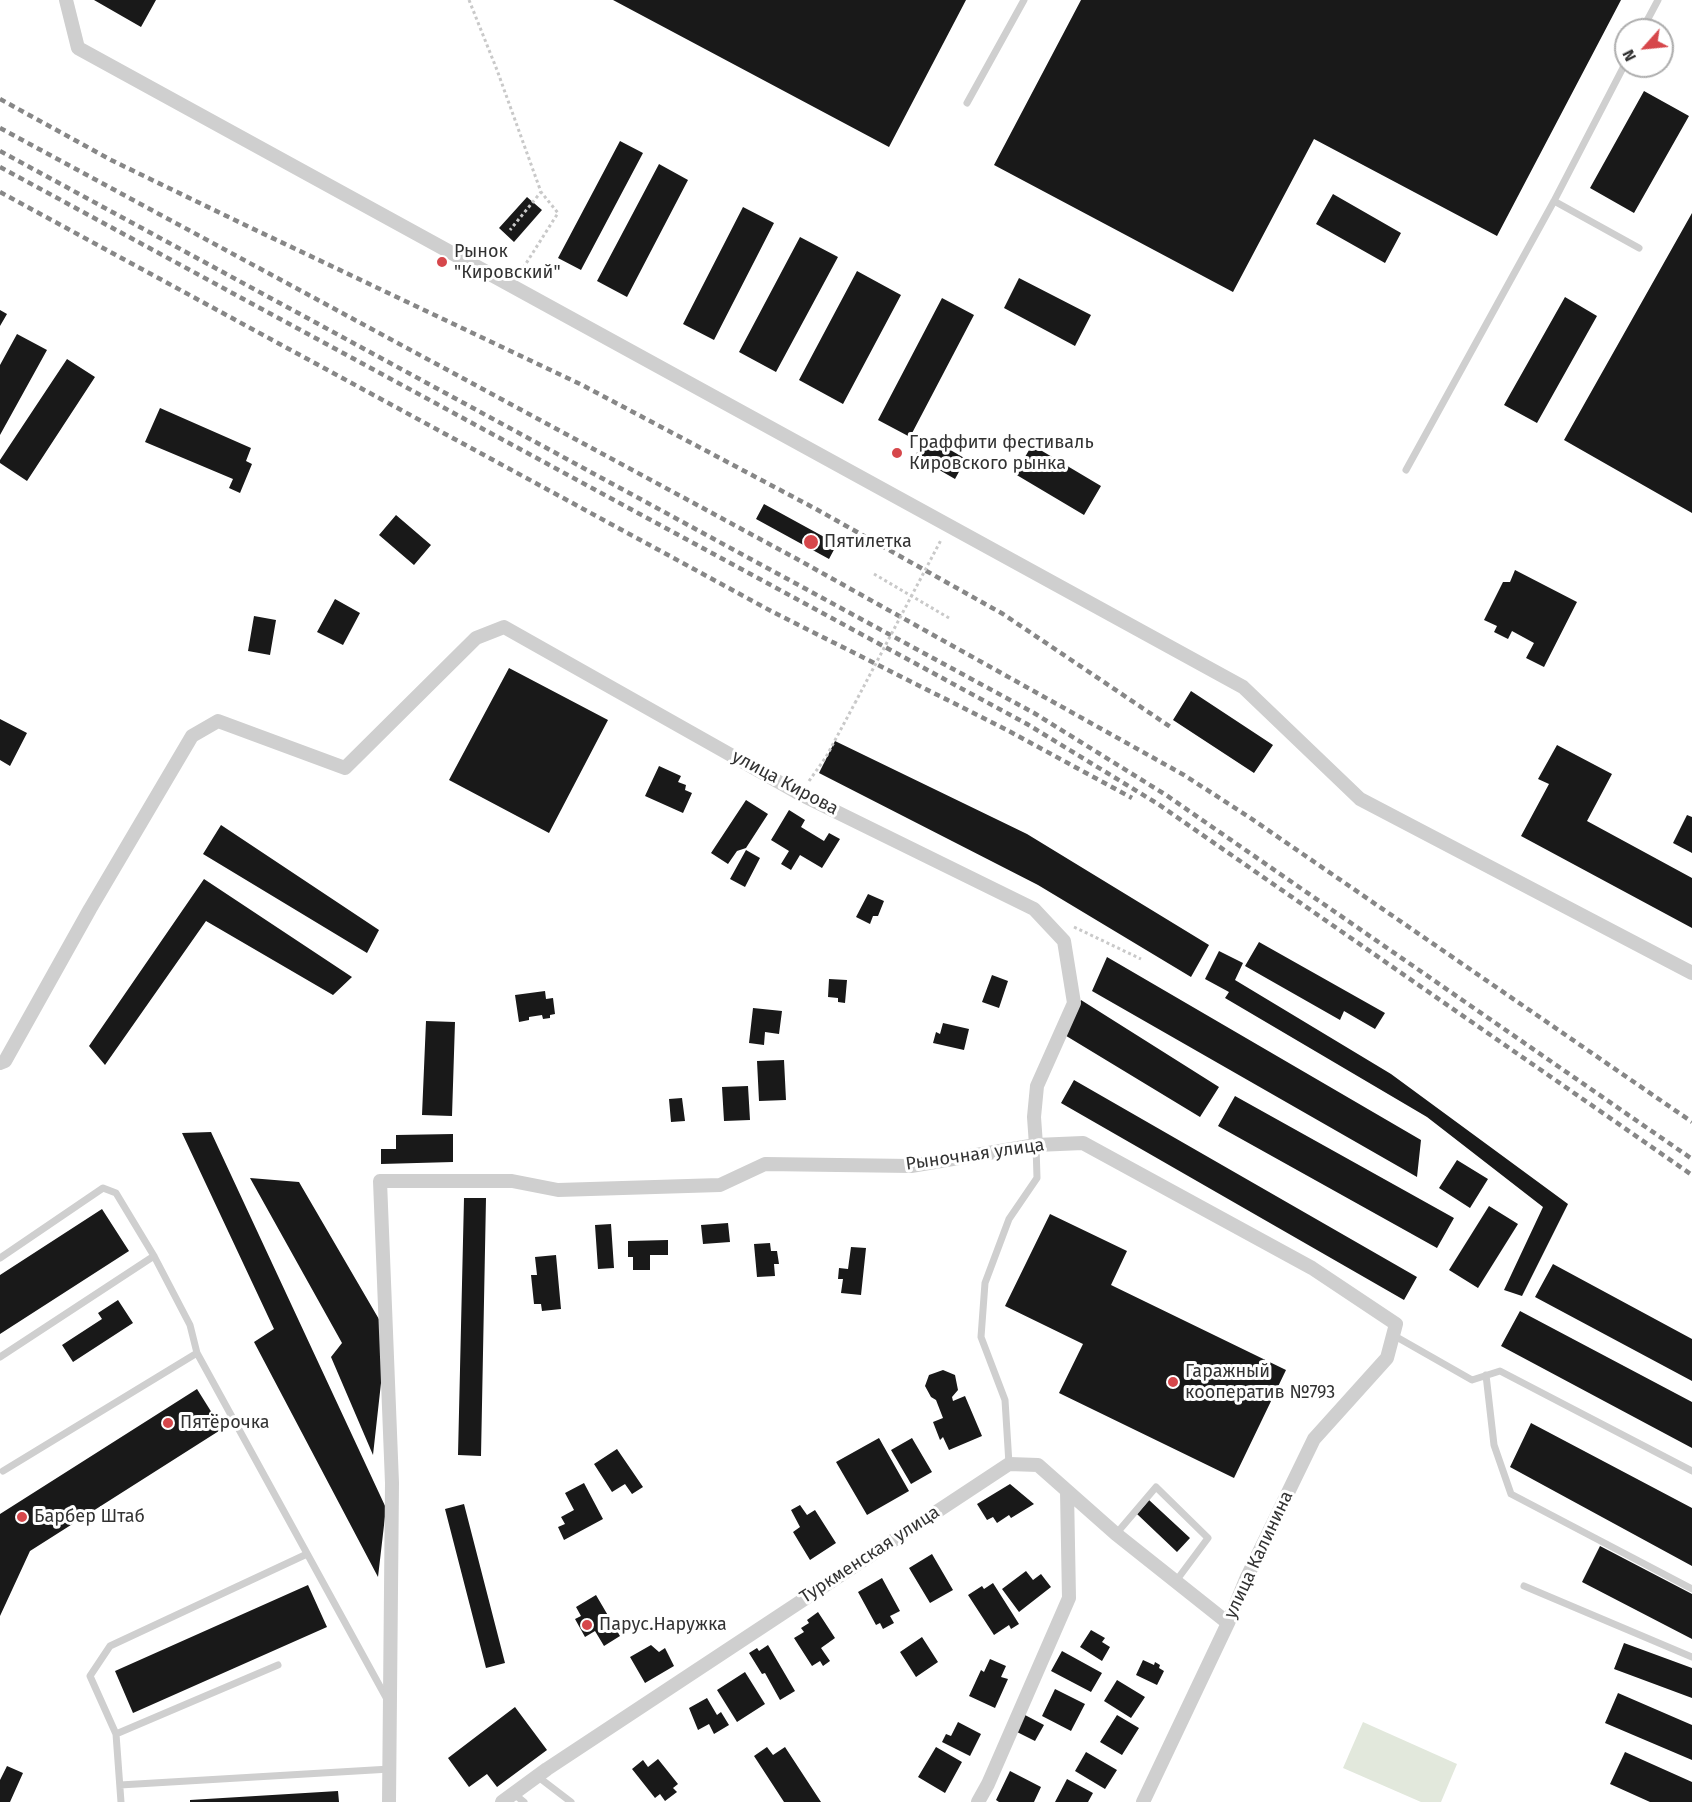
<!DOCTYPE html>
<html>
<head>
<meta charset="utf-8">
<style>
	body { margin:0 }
	#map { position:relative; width:1692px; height:1802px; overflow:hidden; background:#fff; font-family:"Fira Sans",sans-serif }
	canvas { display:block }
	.north { position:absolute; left:1614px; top:18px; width:60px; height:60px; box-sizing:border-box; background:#fff; border:2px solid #adadad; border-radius:50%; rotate:243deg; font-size:16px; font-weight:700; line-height:24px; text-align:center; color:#323232 }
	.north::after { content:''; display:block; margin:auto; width:21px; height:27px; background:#d6474b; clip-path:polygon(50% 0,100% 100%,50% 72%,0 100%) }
</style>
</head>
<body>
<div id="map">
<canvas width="1692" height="1802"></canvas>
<div class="north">N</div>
</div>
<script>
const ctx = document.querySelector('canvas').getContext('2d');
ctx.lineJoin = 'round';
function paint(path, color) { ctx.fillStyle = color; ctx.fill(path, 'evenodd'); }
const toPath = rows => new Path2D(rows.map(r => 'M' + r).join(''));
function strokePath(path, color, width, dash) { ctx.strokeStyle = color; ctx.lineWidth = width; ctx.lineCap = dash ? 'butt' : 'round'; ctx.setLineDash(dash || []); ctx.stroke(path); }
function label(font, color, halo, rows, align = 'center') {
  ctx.font = font + ' "Fira Sans",sans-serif'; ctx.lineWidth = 6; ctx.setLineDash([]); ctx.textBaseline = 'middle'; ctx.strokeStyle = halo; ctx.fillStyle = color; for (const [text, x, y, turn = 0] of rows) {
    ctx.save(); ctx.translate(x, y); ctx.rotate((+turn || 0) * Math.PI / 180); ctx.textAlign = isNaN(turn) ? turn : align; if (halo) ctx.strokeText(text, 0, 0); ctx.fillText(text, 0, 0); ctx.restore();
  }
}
const green = toPath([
	[1363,1722,1457,1764,1441,1802,1421,1802,1343,1768]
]);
const building = toPath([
	[94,0,156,0,141,27],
	[613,0,966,0,889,147],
	[1081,0,1621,0,1497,236,1314,139,1233,292,994,165],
	[1644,91,1689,116,1634,213,1590,188],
	[620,141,643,153,581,270,558,258],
	[659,164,688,180,627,297,597,281],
	[1333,194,1401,233,1385,263,1316,224],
	[527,197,542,210,514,242,499,228],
	[743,207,774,223,714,340,683,324],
	[1692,213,1692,513,1564,440],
	[800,237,838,257,776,372,739,352],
	[857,271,901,295,843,404,799,380],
	[1019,278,1091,315,1075,346,1004,308],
	[1565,297,1597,316,1537,423,1504,405],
	[942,298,974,315,910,437,878,420],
	[0,310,7,314,0,326],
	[17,334,47,350,0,435,0,365],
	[67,359,95,377,27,481,0,463,0,460],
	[160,408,251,448,246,461,252,464,240,493,229,488,233,479,145,442],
	[926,436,966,459,955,479,915,456],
	[1032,445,1101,486,1084,515,1015,474],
	[764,504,837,544,829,559,756,519],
	[396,515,431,545,414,565,379,535],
	[1515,570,1577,602,1544,667,1526,658,1534,643,1512,631,1508,639,1494,632,1497,626,1484,620,1503,582,1510,582],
	[335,599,360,613,343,645,317,632],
	[254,616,276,620,270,655,248,651],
	[509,668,608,720,549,833,449,780],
	[1191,691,1273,745,1254,773,1173,720],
	[0,719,27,733,10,766,0,760],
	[835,741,1027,834,1209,945,1191,977,1038,885,819,773],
	[1557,745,1612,774,1587,821,1692,878,1692,928,1521,836,1549,784,1538,779],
	[659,766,681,776,678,782,686,785,685,790,692,793,683,813,645,796],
	[746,800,768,814,746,848,737,851,728,864,711,853],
	[789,810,805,820,801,827,824,841,829,833,840,839,822,868,800,855,791,870,781,864,789,851,771,840],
	[1687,815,1692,817,1692,853,1673,843],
	[221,825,379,930,367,953,203,854],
	[746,850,760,858,745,887,730,879],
	[204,879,352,977,333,995,206,921,105,1065,89,1046],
	[868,894,884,901,878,916,873,916,870,924,856,917],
	[1259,942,1385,1013,1375,1029,1344,1011,1340,1020,1245,966],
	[1219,951,1243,963,1235,980,1391,1074,1568,1204,1522,1296,1504,1290,1543,1207,1427,1117,1225,998,1229,992,1205,979],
	[1107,957,1421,1140,1417,1177,1092,991],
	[992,975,1008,981,999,1008,982,1002],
	[829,979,847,980,845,1003,838,1002,838,998,828,997],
	[545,991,546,999,553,998,555,1014,550,1015,550,1018,543,1019,542,1015,529,1017,529,1020,519,1022,515,995],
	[1081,1000,1219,1087,1200,1117,1063,1034],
	[753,1008,782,1011,779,1034,765,1032,764,1045,749,1043],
	[426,1021,455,1022,452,1116,422,1115],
	[943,1023,969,1029,964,1050,933,1043,936,1032,940,1034],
	[784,1060,786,1100,759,1101,757,1061],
	[1074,1080,1417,1277,1404,1300,1061,1103],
	[748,1086,750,1120,724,1121,722,1087],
	[1235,1096,1454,1218,1437,1248,1218,1126],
	[682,1098,685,1121,671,1122,669,1099],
	[211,1132,386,1508,378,1577,254,1342,274,1329,182,1133],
	[453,1134,453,1162,381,1164,381,1149,396,1149,396,1135],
	[1457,1160,1488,1179,1470,1208,1439,1188],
	[250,1178,299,1182,380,1321,383,1365,373,1455,331,1357,342,1343],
	[464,1198,486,1198,481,1456,458,1455],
	[1489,1206,1518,1224,1478,1288,1449,1270],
	[102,1209,129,1251,0,1334,0,1275],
	[1050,1214,1127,1251,1111,1285,1286,1370,1234,1478,1059,1393,1083,1344,1005,1306],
	[728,1223,730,1242,703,1244,701,1225],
	[611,1224,614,1268,598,1269,595,1225],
	[668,1240,668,1255,650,1255,650,1270,633,1270,633,1257,628,1257,628,1241],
	[770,1243,771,1251,777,1251,779,1264,774,1264,775,1276,757,1277,754,1244],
	[851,1247,866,1248,861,1295,841,1293,843,1279,838,1279,839,1268,848,1269],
	[556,1255,561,1309,542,1311,541,1304,534,1304,531,1275,537,1275,535,1257],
	[1553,1264,1692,1339,1692,1381,1535,1297],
	[118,1300,133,1323,73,1362,62,1345,102,1319,98,1313],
	[1520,1311,1692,1402,1692,1448,1501,1346],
	[943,1370,955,1375,958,1390,952,1397,953,1401,965,1396,982,1436,949,1450,943,1437,940,1440,933,1422,943,1418,936,1400,931,1397,925,1386,929,1375],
	[197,1389,222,1429,30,1551,0,1616,0,1514],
	[1531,1423,1692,1508,1692,1566,1510,1467],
	[879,1438,909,1491,867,1515,836,1462],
	[912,1438,932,1472,911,1484,891,1450],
	[617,1449,643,1487,632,1494,625,1484,612,1492,594,1464],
	[584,1483,603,1519,564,1540,558,1527,565,1524,561,1517,574,1510,565,1493],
	[1010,1484,1034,1504,1011,1518,1009,1515,997,1523,993,1517,987,1520,977,1504],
	[1149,1500,1190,1538,1177,1552,1137,1514],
	[464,1504,505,1663,486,1668,445,1509],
	[800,1505,807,1515,815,1510,836,1543,810,1560,793,1532,800,1527,791,1510],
	[1600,1546,1692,1594,1692,1639,1582,1582],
	[932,1554,953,1590,930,1603,909,1568],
	[1026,1571,1033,1580,1041,1574,1051,1587,1019,1612,1002,1589],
	[882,1578,900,1611,890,1616,894,1623,883,1629,880,1623,876,1625,858,1592],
	[993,1583,1019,1624,1011,1629,1009,1625,994,1635,968,1595,982,1586,984,1589],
	[308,1585,327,1627,133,1713,115,1671],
	[596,1595,620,1636,604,1646,595,1631,585,1637,575,1619,581,1616,576,1607],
	[818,1612,835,1638,821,1648,830,1661,823,1666,820,1661,812,1666,794,1638,804,1632,801,1628,809,1623,807,1620],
	[1091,1630,1105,1638,1102,1642,1110,1647,1102,1661,1080,1647],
	[922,1637,938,1662,916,1677,900,1652],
	[1624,1643,1692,1668,1692,1698,1614,1669],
	[651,1645,659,1652,665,1648,674,1666,645,1683,630,1657],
	[768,1645,795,1691,780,1700,765,1673,762,1674,749,1653,757,1648,759,1651],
	[1062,1651,1102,1673,1091,1692,1051,1671],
	[990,1659,1006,1666,1001,1677,1008,1679,995,1708,969,1696,981,1670,984,1672],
	[1143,1660,1154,1665,1155,1662,1160,1665,1159,1668,1164,1671,1157,1685,1136,1675],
	[745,1672,765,1704,737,1722,717,1690],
	[1117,1680,1145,1697,1131,1718,1104,1701],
	[1055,1689,1085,1704,1071,1731,1042,1716],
	[1618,1693,1692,1725,1692,1760,1605,1723],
	[707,1698,717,1715,721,1712,729,1725,714,1734,709,1724,698,1730,689,1708],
	[515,1707,547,1750,497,1787,487,1774,469,1787,448,1758],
	[1025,1715,1044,1725,1035,1741,1017,1732],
	[1117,1715,1139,1728,1122,1755,1100,1742],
	[958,1722,981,1734,970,1756,942,1742,946,1734,951,1736],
	[767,1747,773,1755,785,1747,821,1802,784,1802,754,1756],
	[936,1747,962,1762,945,1793,918,1777],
	[1086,1752,1117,1770,1105,1789,1075,1771],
	[1625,1752,1692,1782,1692,1802,1650,1802,1610,1784],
	[658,1759,678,1784,673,1788,677,1792,665,1801,660,1794,655,1798,632,1769,643,1760,648,1767],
	[7,1766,23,1773,10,1802,0,1802,0,1780],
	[1010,1771,1041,1787,1034,1802,999,1802,996,1800],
	[1067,1779,1093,1793,1088,1802,1055,1802],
	[338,1791,339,1802,190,1802,190,1800]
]);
const path = toPath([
	[469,0,497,70,541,192,510,230],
	[520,273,558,213,541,192],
	[874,574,949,618],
	[809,781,826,757,855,703],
	[1074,927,1141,959]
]);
const lane = toPath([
	[1642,30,1658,0],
	[967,103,1024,0],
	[1554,201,1639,248],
	[1406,470,1554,201,1626,62],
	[0,1258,103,1188,116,1193,154,1256,190,1325,197,1353],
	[1393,1335,1472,1380,1500,1371,1692,1471],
	[0,1357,154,1256],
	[1486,1375,1494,1445,1511,1494,1692,1589],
	[1009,1464,1005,1400,981,1337,985,1283,1009,1219,1037,1178,1036,1145],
	[3,1471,197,1353,388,1701],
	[1116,1534,1156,1487,1208,1538,1176,1581],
	[1524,1586,1692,1657],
	[116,1734,278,1665],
	[537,1776,571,1802],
	[120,1785,390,1769],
	[514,1794,524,1802],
	[121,1802,116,1734,90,1676,110,1646,307,1554]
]);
const street = toPath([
	[66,0,78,48,1243,687,1360,799,1692,973],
	[0,1063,5,1061,90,909,192,736,218,721,345,768,476,638,504,627,800,794,1034,909,1064,941,1074,1003,1037,1086,1034,1117,1036,1145],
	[389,1802,392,1483,380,1181,512,1181,558,1190,720,1185,765,1164,911,1166,1036,1145,1083,1143,1312,1268,1396,1324,1387,1358,1314,1439,1247,1577,1228,1623,1143,1802],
	[502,1802,547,1769,1009,1464,1038,1465,1116,1534,1228,1623],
	[978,1802,988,1784,1069,1598,1067,1491]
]);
const rail = toPath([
	[0,99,111,160,243,224,582,385,816,509,1003,614,1172,728],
	[0,128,797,559,1184,775,1249,817,1692,1122],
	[0,151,1034,713,1166,795,1692,1159],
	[0,167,1027,724,1158,804,1692,1175],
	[0,192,771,611,1007,730,1132,798]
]);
const pathBridge = toPath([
	[855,703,941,540]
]);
const markers = [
	[442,262,6,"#d6474b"],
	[897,453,6,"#d6474b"],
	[811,542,8,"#d6474b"],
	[1173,1382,6,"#d6474b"],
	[168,1423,6,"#d6474b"],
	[22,1517,6,"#d6474b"],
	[587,1625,6,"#d6474b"]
];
const poiNames = [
	["Рынок",454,252],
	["\"Кировский\"",454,273],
	["Граффити фестиваль",909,443],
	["Кировского рынка",909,464],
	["Пятилетка",824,542],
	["Гаражный",1185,1372],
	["кооператив №793",1185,1393],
	["Пятёрочка",180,1423],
	["Барбер Штаб",34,1517],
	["Парус.Наружка",599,1625]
];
const streetNames = [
	["улица Кирова",785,783,28],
	["Рыночная улица",975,1155,-8],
	["Туркменская улица",870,1555,-33],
	["улица Калинина",1259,1555,-65]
];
paint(green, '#e2e8dc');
paint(building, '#191919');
strokePath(path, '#c9c9c9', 3, [3, 3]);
strokePath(lane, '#cfcfcf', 7);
strokePath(street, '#cfcfcf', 14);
strokePath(rail, '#878787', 4.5, [6, 4.5]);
strokePath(pathBridge, '#c9c9c9', 3, [3, 3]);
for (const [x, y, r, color] of markers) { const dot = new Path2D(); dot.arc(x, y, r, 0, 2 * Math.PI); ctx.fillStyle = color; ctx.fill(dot); strokePath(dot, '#fff', 2); }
label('18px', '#323232', '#fff', poiNames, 'left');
label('18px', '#323232', '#fff', streetNames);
</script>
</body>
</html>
